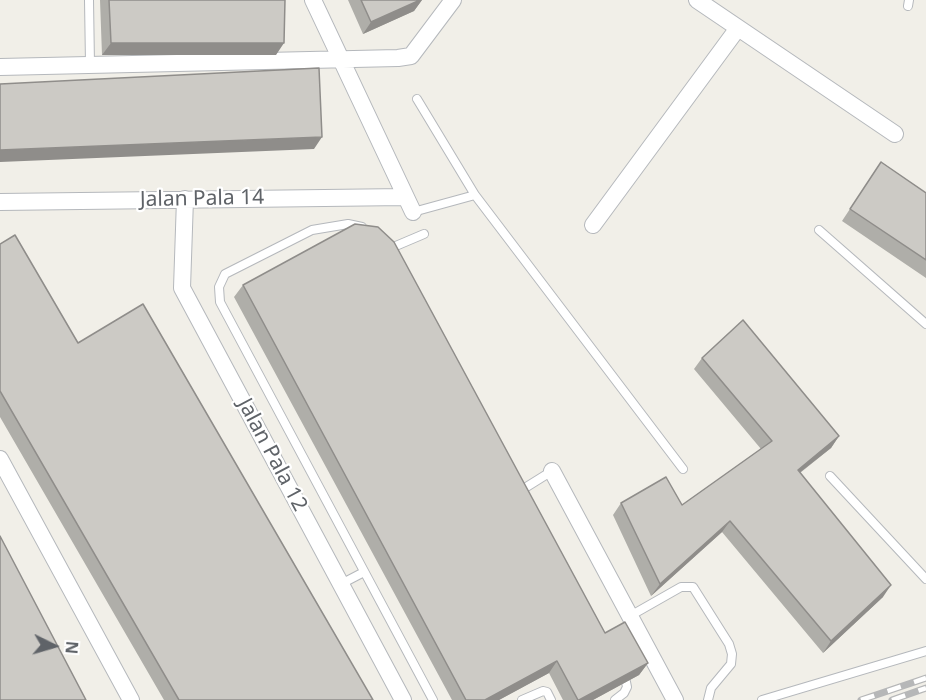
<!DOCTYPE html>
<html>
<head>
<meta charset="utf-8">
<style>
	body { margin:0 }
	#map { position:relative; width:926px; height:700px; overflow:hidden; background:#f1efe8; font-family:"Noto Sans",sans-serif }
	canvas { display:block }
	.north { position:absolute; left:24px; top:616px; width:60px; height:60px; -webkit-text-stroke:4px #fff; paint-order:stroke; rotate:95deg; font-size:16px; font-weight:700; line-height:24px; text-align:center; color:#5f6368 }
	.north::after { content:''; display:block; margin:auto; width:21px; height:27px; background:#5f6368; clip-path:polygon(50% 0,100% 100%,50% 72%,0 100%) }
</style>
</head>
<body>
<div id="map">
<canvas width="926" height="700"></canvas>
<div class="north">N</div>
</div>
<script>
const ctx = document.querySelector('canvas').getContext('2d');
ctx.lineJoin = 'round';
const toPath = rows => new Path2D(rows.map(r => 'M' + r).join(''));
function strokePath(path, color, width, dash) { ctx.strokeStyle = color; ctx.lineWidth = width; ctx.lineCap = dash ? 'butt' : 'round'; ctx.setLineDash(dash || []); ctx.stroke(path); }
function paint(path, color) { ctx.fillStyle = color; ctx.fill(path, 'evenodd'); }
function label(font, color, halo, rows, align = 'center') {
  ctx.font = font + ' "Noto Sans",sans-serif'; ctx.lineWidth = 4.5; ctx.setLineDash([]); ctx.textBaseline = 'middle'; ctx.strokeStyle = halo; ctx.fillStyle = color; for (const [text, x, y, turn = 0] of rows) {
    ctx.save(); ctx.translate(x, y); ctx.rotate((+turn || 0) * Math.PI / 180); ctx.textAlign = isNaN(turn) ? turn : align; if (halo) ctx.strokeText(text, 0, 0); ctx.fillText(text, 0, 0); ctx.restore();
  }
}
const service = toPath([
	[89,0,90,64],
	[908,6,909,0],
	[417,99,475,195],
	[413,212,475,195,683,469],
	[362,227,348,224,312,230,225,274,219,287,220,302,433,700],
	[819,230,926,324],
	[391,248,424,234],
	[830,476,926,579],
	[518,489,520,491,552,471],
	[341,584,364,572],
	[630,616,681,587,693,587,729,644,732,654,731,664,711,688,708,700],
	[522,700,543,691,547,692,551,700],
	[615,700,624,693,627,687,626,682],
	[762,700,926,651]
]);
const minor = toPath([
	[313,0,413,212],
	[697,0,895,134],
	[0,67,398,58,411,56,453,0],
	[185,199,182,288,403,700],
	[0,202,405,197],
	[593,225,738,28],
	[0,459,131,700],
	[552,471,675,700]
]);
const rail = toPath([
	[861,700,926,678],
	[892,700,926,688]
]);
const wall = toPath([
	[100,0,285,0,276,55,102,55],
	[348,0,422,0,414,11,363,34],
	[881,162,926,193,926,278,842,221],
	[0,244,78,343,373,700,164,700,0,417],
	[243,285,605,633,648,663,639,675,593,700,563,700,549,673,499,700,452,700,234,297],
	[702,358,839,436,831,448,800,473,883,597,823,653,722,532,651,596,613,515,621,503,682,505,761,449,694,369]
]);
const shadedWall = toPath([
	[420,0,422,0,414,11,363,34,371,22],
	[111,43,284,43,276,55,102,55],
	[322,137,314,149,0,162,0,150],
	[839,436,831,448,789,481,798,470],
	[730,521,722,532,651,596,660,584],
	[891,585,883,597,823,653,831,641],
	[557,661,549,673,499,700,485,700],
	[648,663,639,675,593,700,579,700]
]);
const building = toPath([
	[109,0,285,0,284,43,111,43,109,0],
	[361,0,420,0,371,22,361,0],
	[319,68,322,137,0,150,0,84,319,68],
	[881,162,926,193,926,260,850,209,881,162],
	[355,224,378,227,394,242,605,633,625,622,648,663,579,700,578,700,557,661,485,700,466,700,243,285,355,224],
	[15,235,78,343,143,304,373,700,179,700,0,391,0,244,15,235],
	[743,320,839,436,798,470,891,585,831,641,730,521,660,584,621,503,666,477,682,505,772,441,702,358,743,320],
	[0,536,86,700,0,700,0,536]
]);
const streetNames = [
	["Jalan Pala 14",202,199,-1],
	["Jalan Pala 12",272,455,62]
];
strokePath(service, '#b5b8bc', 10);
strokePath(minor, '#b5b8bc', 18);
strokePath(service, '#fff', 8);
strokePath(minor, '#fff', 16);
strokePath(rail, '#b6b7b8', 7);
strokePath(rail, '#fff', 4.5, [14]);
paint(wall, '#afaea9');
paint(shadedWall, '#8f8d8a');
paint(building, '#cccac5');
strokePath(building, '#8f8d8a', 1.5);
label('21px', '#5f6368', '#fff', streetNames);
</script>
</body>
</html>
